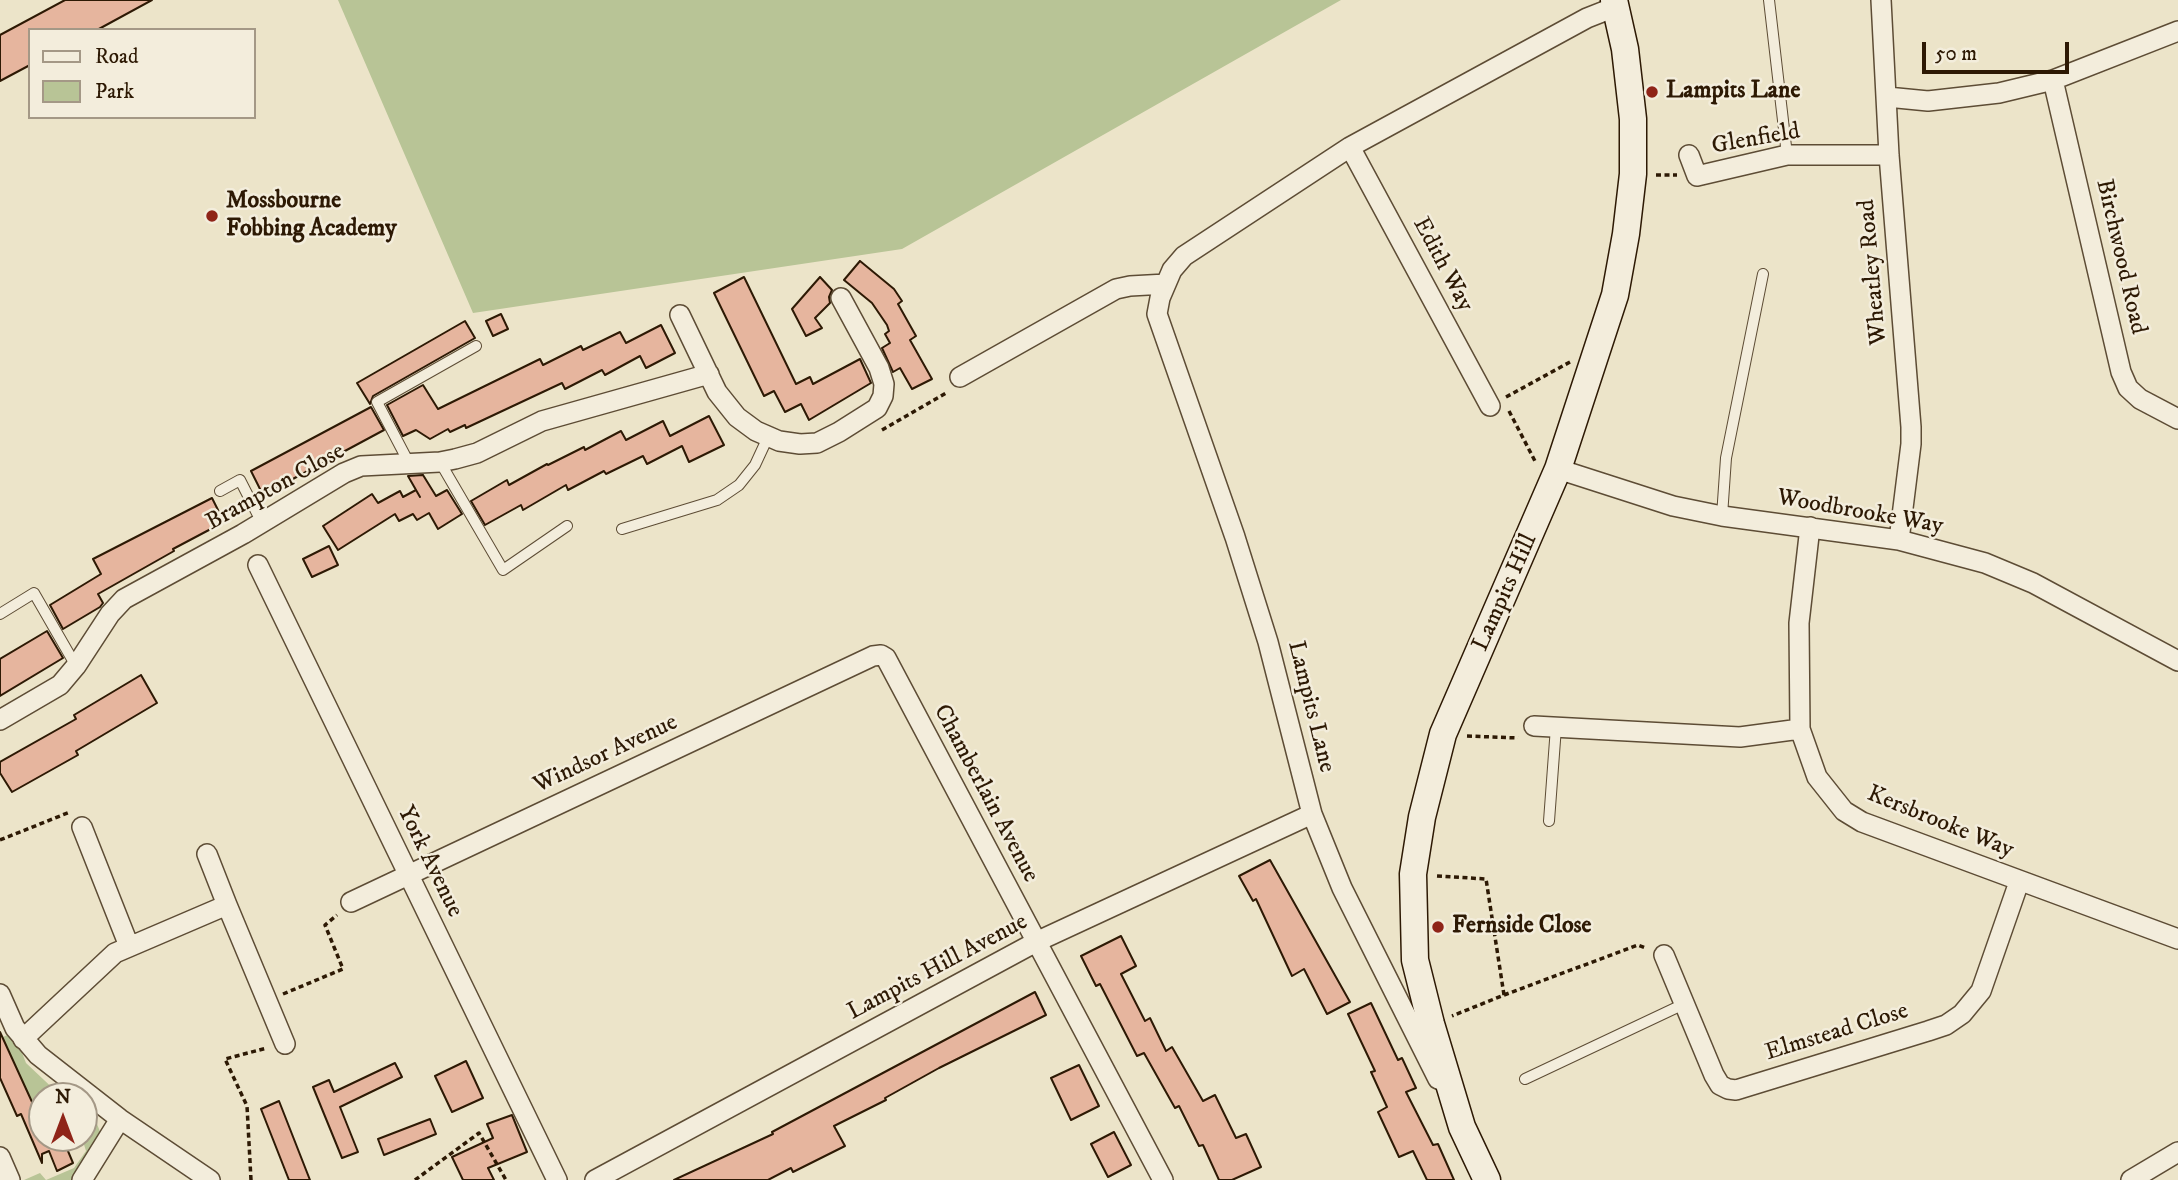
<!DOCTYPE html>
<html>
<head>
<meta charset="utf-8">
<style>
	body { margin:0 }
	#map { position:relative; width:2178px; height:1180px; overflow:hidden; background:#ece4c9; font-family:"IM FELL DW Pica",serif }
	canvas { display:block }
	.legend { position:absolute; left:28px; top:28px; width:228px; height:91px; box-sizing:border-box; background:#f3eddc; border:2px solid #a49886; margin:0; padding:9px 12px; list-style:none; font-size:21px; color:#2d1904 }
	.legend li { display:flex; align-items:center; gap:14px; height:35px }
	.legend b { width:35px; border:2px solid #a49886 }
	.north { position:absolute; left:28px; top:1082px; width:70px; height:70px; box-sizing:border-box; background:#f3eddc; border:2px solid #a49886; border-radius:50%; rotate:0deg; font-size:19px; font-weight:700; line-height:28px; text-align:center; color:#2d1904 }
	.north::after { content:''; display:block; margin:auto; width:24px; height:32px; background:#8f2418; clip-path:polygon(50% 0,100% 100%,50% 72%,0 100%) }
	.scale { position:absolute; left:1922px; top:42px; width:147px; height:32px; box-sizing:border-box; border:4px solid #2d1904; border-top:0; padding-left:9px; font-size:21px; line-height:24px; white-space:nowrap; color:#2d1904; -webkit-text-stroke:5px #f3eddc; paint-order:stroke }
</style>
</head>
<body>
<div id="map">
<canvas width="2178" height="1180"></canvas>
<ul class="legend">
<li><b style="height:9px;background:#f3eddc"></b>Road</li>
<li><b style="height:19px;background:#b8c496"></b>Park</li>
</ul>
<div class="north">N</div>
<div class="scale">50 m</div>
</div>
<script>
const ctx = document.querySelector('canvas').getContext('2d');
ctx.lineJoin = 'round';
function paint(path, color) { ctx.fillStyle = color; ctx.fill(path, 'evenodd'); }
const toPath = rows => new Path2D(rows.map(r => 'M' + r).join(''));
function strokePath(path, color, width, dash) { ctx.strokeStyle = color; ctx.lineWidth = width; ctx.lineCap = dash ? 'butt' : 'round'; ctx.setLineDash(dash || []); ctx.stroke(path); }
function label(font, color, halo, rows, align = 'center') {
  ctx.font = font + ' "IM FELL DW Pica",serif'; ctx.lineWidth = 5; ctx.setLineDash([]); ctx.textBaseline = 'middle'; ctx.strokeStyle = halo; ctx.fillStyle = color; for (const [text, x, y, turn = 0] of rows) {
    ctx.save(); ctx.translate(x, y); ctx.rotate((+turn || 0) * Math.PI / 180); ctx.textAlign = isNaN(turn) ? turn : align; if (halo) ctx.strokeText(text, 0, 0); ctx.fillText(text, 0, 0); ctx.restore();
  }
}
const green = toPath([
	[338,0,1341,0,902,249,473,313],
	[14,1032,26,1063,61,1096,42,1096,42,1106,35,1109,3,1037],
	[84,1112,97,1124,101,1134,81,1180,24,1180,40,1173,46,1180,74,1168,86,1151,82,1138,84,1138]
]);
const building = toPath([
	[65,0,152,0,97,30,30,30,30,65,0,81,0,35,65,0],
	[860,261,894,289,902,301,898,304,916,336,910,340,932,379,912,389,900,368,893,372,882,348,890,343,885,334,889,331,887,325,872,303,844,280,860,261],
	[744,277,796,384,810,377,813,384,860,359,871,383,809,420,801,404,785,412,774,391,764,396,714,293,744,277],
	[820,277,832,290,829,297,830,303,815,318,822,328,806,336,792,309,820,277],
	[501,314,508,329,493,336,486,321,501,314],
	[465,321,475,338,373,396,370,404,357,383,465,321],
	[661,325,675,353,646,368,640,356,605,375,602,370,565,389,562,383,466,428,465,425,450,432,448,429,430,439,416,430,403,436,387,405,423,385,438,409,540,359,543,365,581,346,583,350,620,332,626,343,661,325],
	[371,407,384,430,263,495,251,471,371,407],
	[709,416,724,445,689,462,682,446,647,464,643,456,606,474,604,471,568,490,566,485,523,510,521,505,485,525,471,501,507,480,509,485,547,464,548,465,584,447,585,450,621,431,626,440,663,421,670,436,709,416],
	[423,475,436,496,447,490,462,514,438,529,429,513,417,520,413,514,399,521,395,514,338,550,323,526,372,494,378,503,400,491,403,497,416,490,420,497,408,476,423,475],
	[212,498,224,522,173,549,174,551,98,594,103,603,100,607,63,629,50,605,101,574,93,559,212,498],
	[329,546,338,565,312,577,303,559,329,546],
	[47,631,63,658,0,696,0,659,47,631],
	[141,675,157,703,76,751,78,755,12,792,0,773,0,762,76,719,74,715,141,675],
	[1270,860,1350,1002,1327,1014,1304,969,1292,976,1256,899,1253,901,1239,876,1270,860],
	[1121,936,1136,966,1121,974,1145,1021,1150,1018,1166,1051,1172,1047,1203,1101,1215,1095,1236,1138,1246,1134,1261,1167,1232,1180,1219,1180,1203,1145,1199,1146,1179,1106,1175,1108,1144,1053,1137,1056,1100,984,1096,986,1081,956,1121,936],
	[1035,992,1046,1015,939,1068,885,1098,886,1100,834,1126,845,1146,793,1172,791,1168,768,1180,674,1180,773,1134,772,1132,1035,992],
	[1371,1003,1398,1060,1402,1058,1416,1088,1406,1092,1433,1145,1438,1144,1454,1180,1427,1180,1413,1151,1399,1157,1378,1112,1387,1107,1371,1072,1375,1071,1348,1014,1371,1003],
	[0,1032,38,1115,42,1113,42,1138,79,1138,65,1144,73,1163,57,1171,49,1151,42,1154,42,1163,21,1114,17,1116,0,1078,0,1032],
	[466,1061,483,1098,452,1112,435,1076,466,1061],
	[395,1063,402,1077,340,1107,358,1152,342,1158,313,1087,329,1080,334,1092,395,1063],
	[1079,1065,1099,1106,1071,1120,1051,1078,1079,1065],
	[279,1101,310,1180,289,1180,261,1109,279,1101],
	[512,1115,527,1152,488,1168,494,1180,463,1180,452,1157,493,1138,487,1124,512,1115],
	[430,1119,436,1134,384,1155,378,1139,430,1119],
	[1114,1132,1131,1165,1108,1177,1091,1144,1114,1132]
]);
const path = toPath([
	[1656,175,1677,175],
	[1506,397,1570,362],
	[1509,411,1536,463],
	[882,430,948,392],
	[1467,736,1518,738],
	[0,840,70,812],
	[1437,876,1486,879,1504,995,1452,1016],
	[283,994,343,969,325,925,337,915],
	[1504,995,1638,945,1646,948],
	[251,1180,247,1106,225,1059,267,1048],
	[415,1180,479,1133,506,1180]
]);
const lane = toPath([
	[1769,0,1787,155],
	[440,462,503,570,567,526],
	[409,463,377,402,476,346],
	[220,491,240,480,262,523],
	[1722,516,1726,458,1763,274],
	[622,529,717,500,739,485,755,465,768,437],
	[0,614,34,593,76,666],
	[1549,821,1556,727],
	[1525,1079,1684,1004]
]);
const street = toPath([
	[1881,0,1889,155,1911,427,1911,444,1899,540],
	[2053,80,2121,372,2128,388,2140,399,2178,419],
	[1887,97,1928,101,1999,93,2053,80,2178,31],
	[1350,147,1490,406],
	[1689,155,1697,176,1787,155,1889,155],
	[680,315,717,392,737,417,756,431,779,441,800,444,817,443,839,432,877,408,883,396,884,384,879,368,841,298],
	[960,377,1116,289,1130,286,1166,284],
	[1558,469,1673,506,1722,516,1899,540,1985,563,2033,583,2178,661],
	[1810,527,1799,623,1800,729,1817,777,1844,811,1862,822,2178,939],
	[258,565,557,1180],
	[0,720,60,685,76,666,110,614,124,599,243,534,344,473,361,466,440,462,455,459,477,453,542,421,709,374],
	[1534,726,1740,737,1800,729],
	[82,827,129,946],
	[351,902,873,656,881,655,886,658,1163,1180],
	[227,905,285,1044],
	[1664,955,1714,1075,1720,1085,1728,1089,1736,1090,1928,1031,1946,1025,1962,1014,1981,991,2019,882],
	[0,994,15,1028,38,1055,120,1119,210,1180],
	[23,1039,115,953,227,905,207,854],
	[1438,1079,1342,888,1312,814,1268,642,1235,537,1157,314,1160,298,1172,270,1184,256,1350,147,1587,18,1615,7],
	[0,1157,10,1180],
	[82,1180,120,1119],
	[595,1180,1036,942,1312,814],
	[2131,1180,2178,1152]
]);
const secondary = toPath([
	[1487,1180,1462,1127,1431,1024,1415,960,1413,874,1422,817,1443,734,1558,469,1615,295,1626,234,1633,174,1633,119,1625,49,1614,0]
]);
const markers = [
	[1652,92,7,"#8f2418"],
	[212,216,7,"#8f2418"],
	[1438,927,7,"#8f2418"]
];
const poiNames = [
	["Lampits Lane",1666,92],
	["Mossbourne",226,202],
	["Fobbing Academy",226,230],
	["Fernside Close",1452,927]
];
const streetNames = [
	["Glenfield",1756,140,-10],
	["Birchwood Road",2120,257,77],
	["Edith Way",1442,265,62],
	["Wheatley Road",1874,272,-95],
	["Brampton Close",276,488,-29],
	["Woodbrooke Way",1860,513,10],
	["Lampits Hill",1506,593,-66],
	["Lampits Lane",1310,707,76],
	["Windsor Avenue",606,755,-25],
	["Chamberlain Avenue",985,794,62],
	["Kersbrooke Way",1940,823,22],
	["York Avenue",429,862,64],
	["Lampits Hill Avenue",938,968,-28],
	["Elmstead Close",1837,1033,-17]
];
paint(green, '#b8c496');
paint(building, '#e6b59e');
strokePath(building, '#2d1904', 2);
strokePath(lane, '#5d4c35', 12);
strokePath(street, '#5d4c35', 22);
strokePath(secondary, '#2d1904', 29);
strokePath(path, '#2d1904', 3.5, [5, 3.5]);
strokePath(lane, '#f3eddc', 10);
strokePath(street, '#f3eddc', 19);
strokePath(secondary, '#f3eddc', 26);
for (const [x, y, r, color] of markers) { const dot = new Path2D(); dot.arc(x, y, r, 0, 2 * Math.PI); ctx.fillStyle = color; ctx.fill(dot); strokePath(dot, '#f3eddc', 2.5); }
label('bold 24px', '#2d1904', '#f3eddc', poiNames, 'left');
label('24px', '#2d1904', '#f3eddc', streetNames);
</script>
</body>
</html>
